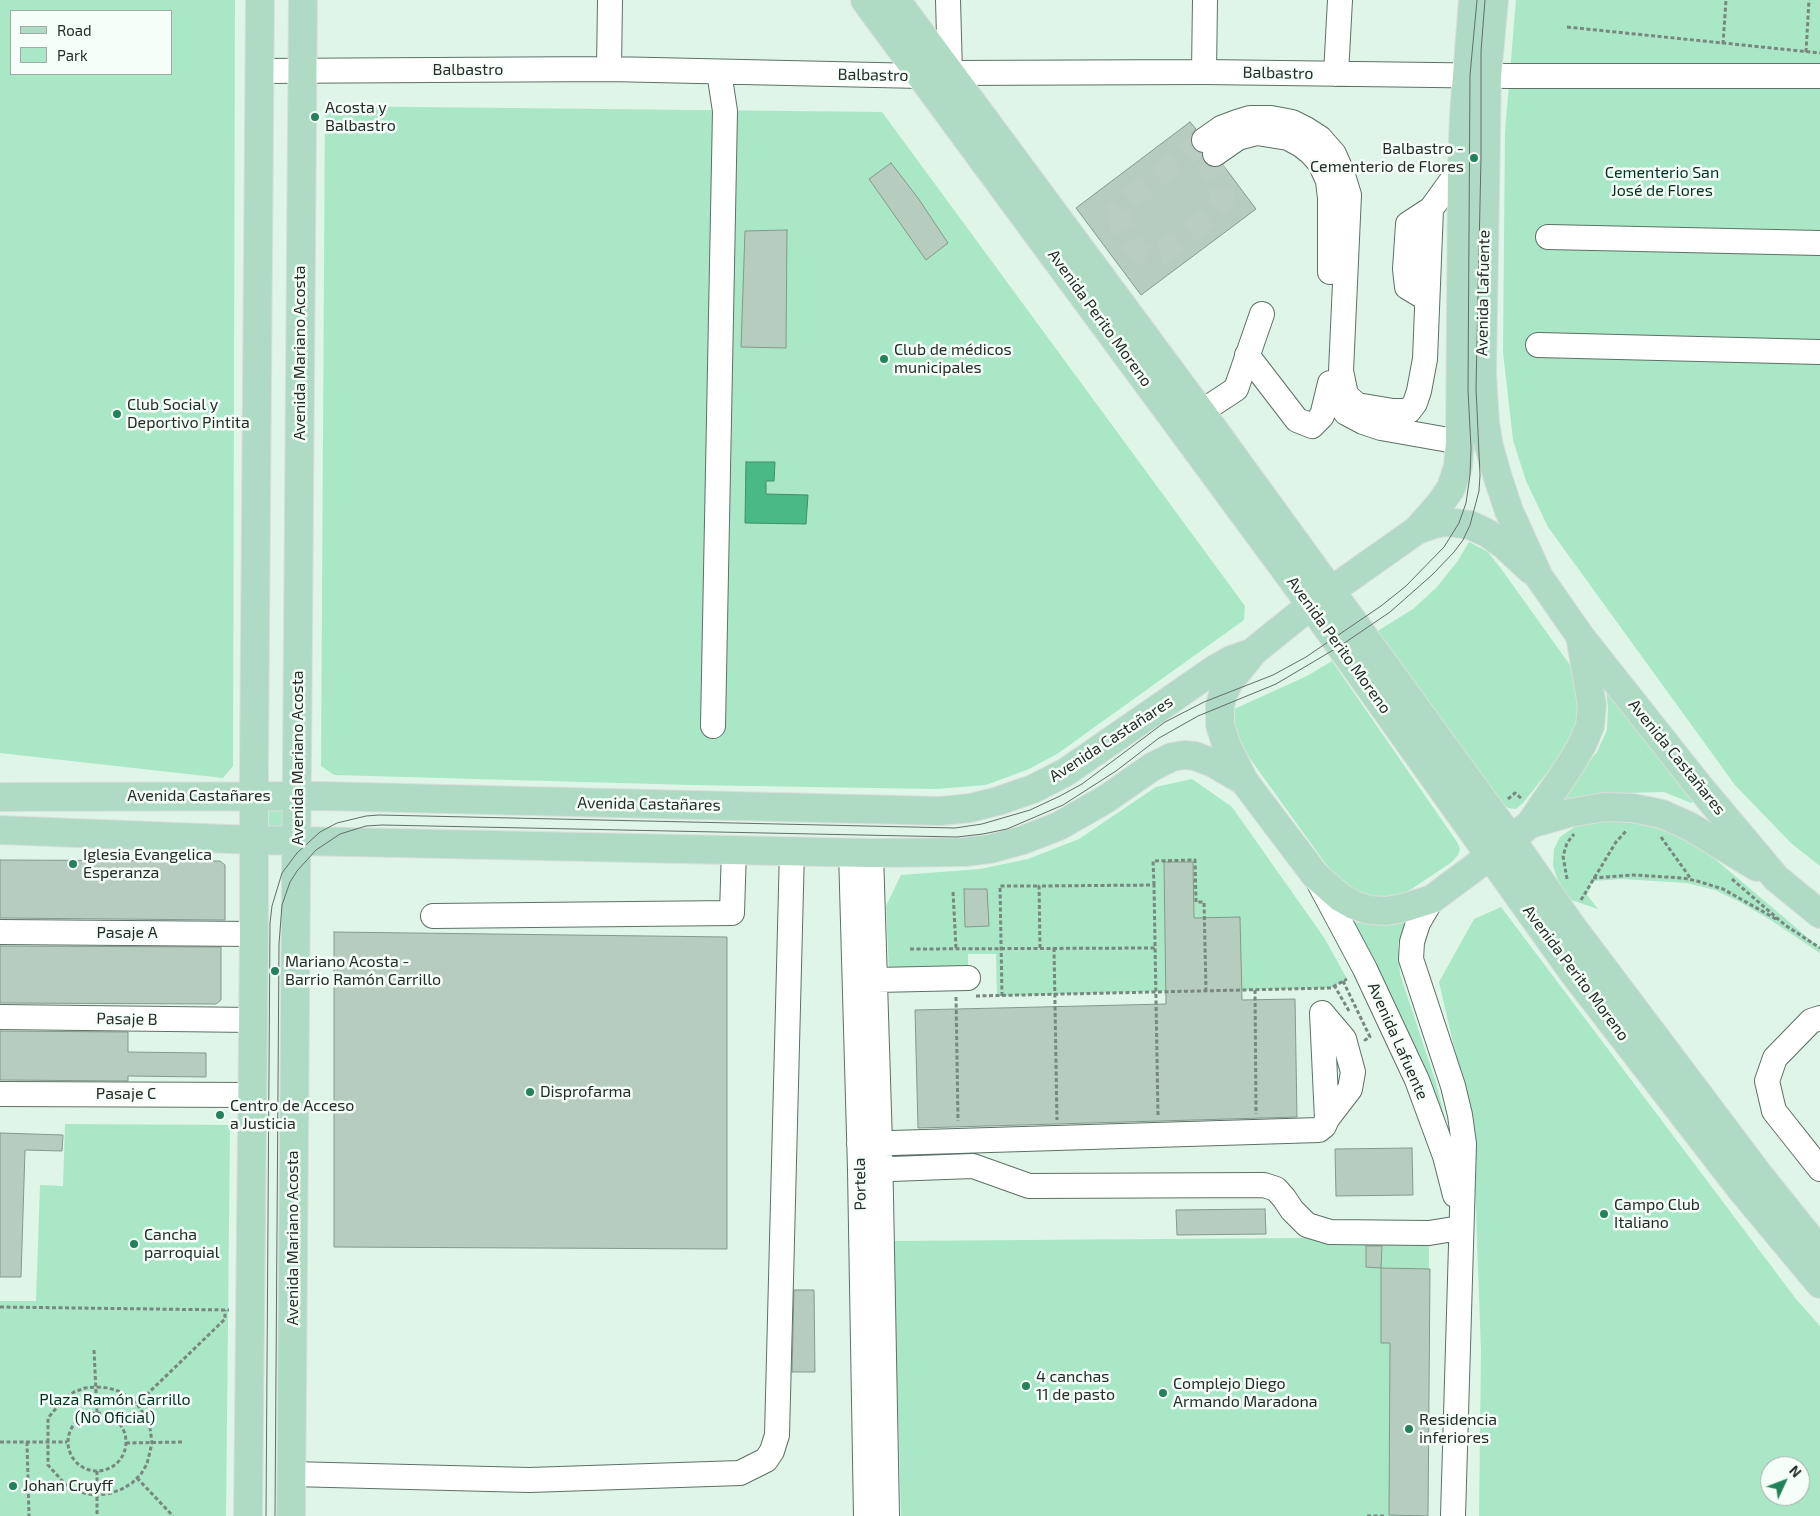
<!DOCTYPE html>
<html>
<head>
<meta charset="utf-8">
<style>
	body { margin:0 }
	#map { position:relative; width:1820px; height:1516px; overflow:hidden; background:#def5e8; font-family:"Exo 2",sans-serif }
	canvas { display:block }
	.legend { position:absolute; left:10px; top:10px; width:162px; height:65px; box-sizing:border-box; background:#f5fef9; border:1px solid #a2aaa6; margin:0; padding:6px 9px; list-style:none; font-size:15px; color:#252d29 }
	.legend li { display:flex; align-items:center; gap:10px; height:25px }
	.legend b { width:25px; border:1px solid #a2aaa6 }
	.north { position:absolute; left:1760px; top:1456px; width:50px; height:50px; box-sizing:border-box; background:#f5fef9; border:1px solid #a2aaa6; border-radius:50%; rotate:47deg; font-size:14px; font-weight:700; line-height:20px; text-align:center; color:#252d29 }
	.north::after { content:''; display:block; margin:auto; width:18px; height:22px; background:#238259; clip-path:polygon(50% 0,100% 100%,50% 72%,0 100%) }
</style>
</head>
<body>
<div id="map">
<canvas width="1820" height="1516"></canvas>
<ul class="legend">
<li><b style="height:6px;background:#afdbc4"></b>Road</li>
<li><b style="height:14px;background:#aae7c6"></b>Park</li>
</ul>
<div class="north">N</div>
</div>
<script>
const ctx = document.querySelector('canvas').getContext('2d');
ctx.lineJoin = 'round';
function paint(path, color) { ctx.fillStyle = color; ctx.fill(path, 'evenodd'); }
const toPath = rows => new Path2D(rows.map(r => 'M' + r).join(''));
function strokePath(path, color, width, dash) { ctx.strokeStyle = color; ctx.lineWidth = width; ctx.lineCap = dash ? 'butt' : 'round'; ctx.setLineDash(dash || []); ctx.stroke(path); }
function label(font, color, halo, rows, align = 'center') {
  ctx.font = font + ' "Exo 2",sans-serif'; ctx.lineWidth = 5; ctx.setLineDash([]); ctx.textBaseline = 'middle'; ctx.strokeStyle = halo; ctx.fillStyle = color; for (const [text, x, y, turn = 0] of rows) {
    ctx.save(); ctx.translate(x, y); ctx.rotate((+turn || 0) * Math.PI / 180); ctx.textAlign = isNaN(turn) ? turn : align; if (halo) ctx.strokeText(text, 0, 0); ctx.fillText(text, 0, 0); ctx.restore();
  }
}
const green = toPath([
	[0,0,235,0,233,766,223,778,0,753],
	[11,11,171,11,171,74,11,74],
	[1516,0,1820,0,1820,866,1791,843,1735,785,1548,527,1526,481,1513,440,1503,352,1505,132],
	[325,106,882,112,1245,606,1244,620,1057,754,1029,769,986,785,936,789,691,785,334,775,321,766],
	[1469,542,1488,552,1502,570,1570,665,1581,696,1577,728,1554,764,1523,803,1516,809,1508,808,1500,802,1376,632,1413,609,1436,588,1457,562],
	[1332,661,1457,842,1460,849,1458,855,1452,862,1395,900,1360,899,1333,874,1233,735,1232,710,1307,676],
	[1606,689,1695,801,1691,803,1664,792,1626,793,1564,804,1558,798,1597,752,1607,730,1608,708],
	[1192,779,1232,807,1325,939,1347,979,1331,988,1241,990,1240,917,1194,919,1193,862,1164,863,1166,991,997,996,996,954,968,954,968,969,889,972,886,906,901,875,980,869,1028,859,1079,839,1156,787],
	[271,806,285,808,287,827,268,829,265,810],
	[1602,820,1642,824,1673,833,1715,859,1820,948,1820,953,1772,921,1740,902,1715,890,1687,883,1622,879,1593,881,1587,895,1598,909,1571,900,1559,883,1553,866,1554,849,1560,837,1576,826],
	[1501,907,1796,1299,1820,1326,1820,1516,1479,1516,1481,1351,1473,1129,1439,982,1474,919],
	[1770,1466,1800,1466,1800,1496,1770,1496],
	[1407,917,1398,944,1400,974,1436,1083,1445,1119,1450,1154,1344,918,1359,923,1373,923],
	[65,1124,230,1125,226,1516,0,1516,0,1301,36,1301,40,1185,63,1186],
	[1429,1237,1428,1516,901,1516,893,1241]
]);
const water = toPath([
	[746,462,775,462,774,481,766,481,766,494,808,495,806,524,745,523,746,462]
]);
const building = toPath([
	[1190,122,1196,129,1192,134,1190,141,1193,148,1202,153,1203,161,1209,166,1216,168,1223,165,1256,209,1141,295,1076,208,1190,122],
	[891,163,918,198,948,243,926,260,869,179,891,163],
	[787,230,786,348,741,347,745,231,787,230],
	[0,860,220,861,225,865,225,920,0,918,0,860],
	[1164,862,1193,862,1194,918,1240,917,1242,1000,1295,999,1297,1117,918,1128,915,1010,1166,1004,1164,862],
	[964,889,987,889,989,926,965,927,964,889],
	[334,932,727,937,727,1249,334,1247,334,932],
	[0,946,221,947,221,1000,216,1004,0,1003,0,946],
	[0,1031,128,1032,128,1052,206,1053,206,1077,128,1076,128,1081,0,1080,0,1031],
	[0,1133,63,1135,62,1151,25,1150,21,1277,0,1277,0,1133],
	[1412,1148,1413,1195,1336,1196,1335,1149,1412,1148],
	[1265,1209,1266,1234,1177,1235,1176,1210,1265,1209],
	[1366,1246,1382,1246,1381,1268,1366,1267,1366,1246],
	[1381,1268,1430,1269,1428,1516,1389,1515,1390,1343,1381,1343,1381,1268],
	[794,1290,814,1290,815,1372,792,1372,794,1290]
]);
const minorTunnel = toPath([
	[1204,140,1126,202,1119,210,1120,221,1125,234,1137,251,1148,256,1164,252,1214,212,1223,199,1221,186,1211,167,1215,154]
]);
const path = toPath([
	[1567,27,1820,53],
	[1723,44,1726,0],
	[1806,52,1809,0],
	[1508,799,1515,793,1522,799],
	[1661,837,1691,879],
	[1593,878,1633,875,1683,878,1697,881,1723,889,1776,919],
	[1567,879,1563,856,1567,843,1574,834],
	[1732,879,1785,925,1820,948],
	[1154,885,1153,861,1195,860,1196,902,1204,902,1206,990],
	[953,892,956,948],
	[1581,900,1616,842,1627,830],
	[1040,948,1039,886,1154,885,1158,1115],
	[1054,948,1057,1120],
	[910,949,1155,948],
	[1343,981,1370,1037,1365,1040,1364,1038],
	[1334,985,1349,1011],
	[1255,990,1256,1114],
	[976,996,1331,988,1347,979],
	[1002,996,1000,886,1039,886],
	[956,997,958,1121],
	[0,1307,229,1310],
	[94,1350,97,1413],
	[97,1387,109,1388,121,1392,137,1404,146,1417,150,1428,152,1443,147,1464,141,1474,132,1483,122,1489,111,1493,99,1495,87,1494,75,1490,65,1484,48,1465,48,1418,64,1399,74,1392,85,1388,97,1387],
	[137,1404,225,1319,225,1310],
	'68 1442a29 29 0 1 1 58 0a29 29 0 1 1-58 0Z',
	[0,1442,67,1442],
	[27,1442,29,1516],
	[126,1443,183,1442],
	[97,1471,97,1516],
	[137,1478,173,1516],
	[1367,1516,1385,1516]
]);
const minor = toPath([
	[948,0,950,73],
	[609,69,610,0],
	[260,71,609,69,921,76,950,73,1204,72,1509,76,1820,76],
	[1204,72,1205,0],
	[1336,74,1340,0],
	[1204,140,1221,128,1237,122,1250,118,1271,118,1292,122,1306,129,1320,138,1334,154,1342,172,1349,195,1341,371,1346,395,1357,405,1393,411,1409,411,1415,403,1419,391,1425,359,1431,209,1462,166],
	[1215,154,1238,138,1257,133,1288,138,1301,145,1311,153,1320,163,1328,181,1330,198,1330,272],
	[1548,237,1820,243],
	[1427,299,1407,287,1405,269,1408,224,1431,209],
	[1538,345,1820,352],
	[1247,355,1297,420,1312,426,1322,416,1330,383],
	[1340,405,1346,413,1363,422,1381,428,1460,442],
	[1201,412,1236,389,1262,314],
	[713,726,725,111,719,72],
	[851,852,860,1170,866,1516],
	[871,853,880,1144,887,1516],
	[1318,881,1365,969,1417,1080,1445,1156,1455,1195],
	[1432,899,1418,923,1412,942,1411,959,1453,1086,1460,1115,1464,1144,1453,1516],
	[433,916,732,913,734,849],
	[0,932,254,934],
	[876,980,968,978],
	[0,1017,253,1020],
	[1820,1018,1811,1021,1775,1058,1767,1081,1774,1111,1820,1169],
	[0,1094,253,1095],
	[859,1144,1319,1130,1324,1126,1327,1119,1350,1089,1353,1072,1344,1039,1322,1013,1327,1119],
	[864,1170,973,1166,1029,1186,1264,1185,1276,1189,1284,1198,1292,1210,1307,1225,1330,1232,1429,1233,1460,1228],
	[291,1474,529,1480,740,1473,766,1460,772,1451,777,1435,792,850]
]);
const major = toPath([
	[865,0,1311,605,1575,975,1740,1188,1820,1284],
	[896,0,1201,412,1511,839,1573,928,1759,1175,1820,1251],
	[1473,0,1464,114,1462,166,1460,442,1458,466,1451,488,1440,504,1417,530,1311,605,1254,651,1229,682,1223,694,1220,706,1220,725,1226,744,1244,781,1315,875,1340,897,1354,905,1369,910,1386,911,1403,908,1432,899,1490,856,1530,824,1567,770,1582,745,1590,726,1592,705,1580,636],
	[1494,0,1487,76,1482,373,1485,423,1489,446,1498,478,1509,511,1539,577,1580,636,1698,785,1776,878,1820,914],
	[1417,530,1434,524,1447,522,1470,525,1487,533,1504,545,1531,570],
	[0,797,322,796,941,811,970,808,998,801,1033,789,1066,772,1215,669,1231,660,1248,654],
	[1530,824,1569,813,1605,807,1633,808,1662,814,1689,826,1757,867],
	[0,830,253,840,871,853,965,852,990,849,1023,840,1059,826,1106,799,1152,767,1172,757,1184,755,1195,756,1213,763,1244,781],
	[248,1516,254,934,254,765,260,0],
	[291,1516,303,0]
]);
const tram = toPath([
	[266,1516,270,923,272,906,282,873,297,853,320,832,337,823,366,816,379,815,955,828,982,824,1030,810,1060,796,1082,784,1165,722,1204,702,1273,675,1306,657,1381,606,1406,586,1444,547,1459,523,1466,503,1470,475,1471,448,1468,390,1470,75,1477,0],
	[275,1516,279,944,282,905,290,882,297,871,316,850,340,834,366,826,382,825,957,837,983,834,1007,829,1063,805,1116,771,1159,738,1198,716,1276,684,1340,646,1390,612,1432,575,1454,552,1463,540,1470,525,1479,491,1480,475,1476,388,1481,158,1481,51,1485,0]
]);
const markers = [
	[315,117,5,"#238259"],
	[1474,158,5,"#238259"],
	[884,359,5,"#238259"],
	[117,414,5,"#238259"],
	[73,864,5,"#238259"],
	[275,971,5,"#238259"],
	[530,1092,5,"#238259"],
	[220,1115,5,"#238259"],
	[1604,1214,5,"#238259"],
	[134,1244,5,"#238259"],
	[1026,1386,5,"#238259"],
	[1163,1393,5,"#238259"],
	[1409,1429,5,"#238259"],
	[13,1486,5,"#238259"]
];
const streetNames = [
	["Balbastro",468,70],
	["Balbastro",1278,73,1],
	["Balbastro",873,75,1],
	["Avenida Lafuente",1483,293,-89],
	["Avenida Perito Moreno",1100,318,54],
	["Avenida Mariano Acosta",300,353,-90],
	["Avenida Perito Moreno",1339,645,54],
	["Avenida Castañares",1111,739,-33],
	["Avenida Castañares",1677,757,51],
	["Avenida Mariano Acosta",298,758,-90],
	["Avenida Castañares",199,796],
	["Avenida Castañares",649,804,1],
	["Pasaje A",127,933],
	["Avenida Perito Moreno",1576,973,53],
	["Pasaje B",127,1019,1],
	["Avenida Lafuente",1398,1041,66],
	["Pasaje C",126,1094],
	["Portela",860,1184,-91],
	["Avenida Mariano Acosta",293,1238,-90]
];
const poiNames = [
	["Acosta y",325,108],
	["Balbastro",325,126],
	["Balbastro -",1464,149,"right"],
	["Cementerio de Flores",1464,167,"right"],
	["Club de médicos",894,350],
	["municipales",894,368],
	["Club Social y",127,405],
	["Deportivo Pintita",127,423],
	["Iglesia Evangelica",83,855],
	["Esperanza",83,873],
	["Mariano Acosta -",285,962],
	["Barrio Ramón Carrillo",285,980],
	["Disprofarma",540,1092],
	["Centro de Acceso",230,1106],
	["a Justicia",230,1124],
	["Campo Club",1614,1205],
	["Italiano",1614,1223],
	["Cancha",144,1235],
	["parroquial",144,1253],
	["4 canchas",1036,1377],
	["11 de pasto",1036,1395],
	["Complejo Diego",1173,1384],
	["Armando Maradona",1173,1402],
	["Residencia",1419,1420],
	["inferiores",1419,1438],
	["Johan Cruyff",23,1486]
];
const parkNames = [
	["Cementerio San",1662,173],
	["José de Flores",1662,191],
	["Plaza Ramón Carrillo",115,1400],
	["(No Oficial)",115,1418]
];
paint(green, '#aae7c6');
paint(water, '#4ab986');
strokePath(water, '#3f8f6a', 1);
paint(building, '#b6ccbf');
strokePath(building, '#84998d', 1);
strokePath(minorTunnel, '#b9cdc2', 24, [24, 12]);
strokePath(minor, '#5d7166', 26);
strokePath(major, '#dcdddd', 30);
strokePath(path, '#78877f', 3, [4, 2.5]);
strokePath(minor, '#fff', 24);
strokePath(major, '#afdbc4', 28);
strokePath(tram, '#626e67', 1);
for (const [x, y, r, color] of markers) { const dot = new Path2D(); dot.arc(x, y, r, 0, 2 * Math.PI); ctx.fillStyle = color; ctx.fill(dot); strokePath(dot, '#f5fef9', 2); }
label('16px', '#252d29', '#f5fef9', streetNames);
label('16px', '#252d29', '#f5fef9', poiNames, 'left');
label('16px', '#01331f', '#f5fef9', parkNames);
</script>
</body>
</html>
